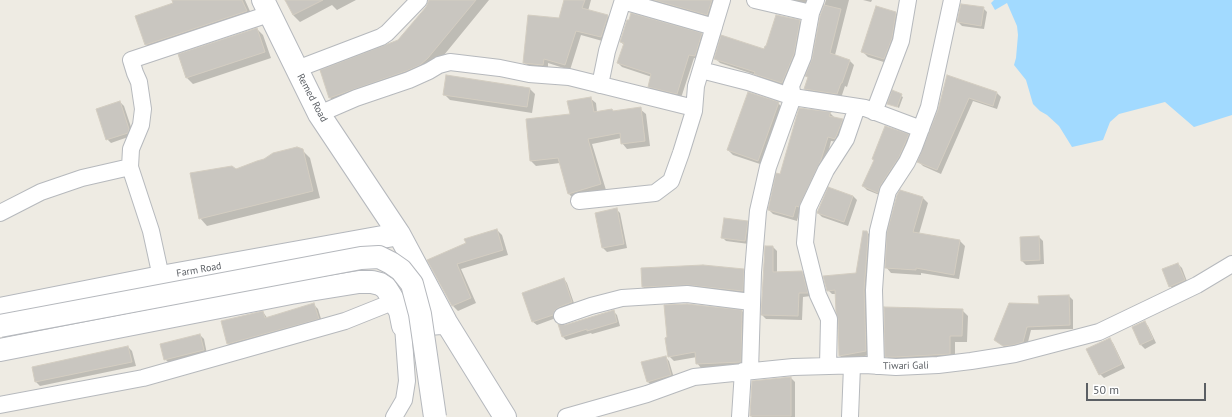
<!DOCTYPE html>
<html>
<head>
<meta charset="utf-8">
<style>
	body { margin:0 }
	#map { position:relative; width:1232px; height:417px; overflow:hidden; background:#eeebe3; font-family:"PT Sans",sans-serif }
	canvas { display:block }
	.scale { position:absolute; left:1086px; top:383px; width:120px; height:18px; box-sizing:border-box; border:2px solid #5b5f64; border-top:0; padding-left:5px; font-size:12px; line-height:14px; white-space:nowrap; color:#5b5f64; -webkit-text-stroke:3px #fff; paint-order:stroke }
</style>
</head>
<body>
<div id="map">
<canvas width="1232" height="417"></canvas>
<div class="scale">50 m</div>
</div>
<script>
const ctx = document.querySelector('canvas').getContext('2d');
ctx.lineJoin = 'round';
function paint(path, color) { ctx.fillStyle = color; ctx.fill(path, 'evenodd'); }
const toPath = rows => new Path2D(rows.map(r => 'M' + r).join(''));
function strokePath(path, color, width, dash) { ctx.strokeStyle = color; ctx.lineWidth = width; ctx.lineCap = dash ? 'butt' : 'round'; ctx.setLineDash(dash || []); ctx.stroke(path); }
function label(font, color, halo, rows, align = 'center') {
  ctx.font = font + ' "PT Sans",sans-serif'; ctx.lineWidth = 4; ctx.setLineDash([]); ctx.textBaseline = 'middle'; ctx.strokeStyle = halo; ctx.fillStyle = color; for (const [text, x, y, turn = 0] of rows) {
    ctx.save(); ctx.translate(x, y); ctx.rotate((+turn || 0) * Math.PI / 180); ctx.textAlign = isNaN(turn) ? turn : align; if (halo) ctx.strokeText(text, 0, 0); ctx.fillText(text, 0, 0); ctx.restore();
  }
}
const water = toPath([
	[994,0,1232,0,1232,115,1194,127,1165,102,1119,114,1110,122,1103,140,1072,147,1059,126,1047,115,1040,111,1033,104,1026,80,1014,65,1016,58,1018,35,1017,26,1007,3,995,10,991,3]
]);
const shadow = toPath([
	[173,0,245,0,253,18,153,52,146,45,136,17,174,4],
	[286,0,356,0,337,10,332,5,300,22,293,15],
	[431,0,489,0,435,66,337,105,330,98,398,40,427,7],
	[565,0,591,0,588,11,608,16,613,21,606,42,581,35,570,70,548,63,548,69,529,67,524,62,559,19],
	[645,0,719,0,713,20],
	[783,0,812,0,809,6],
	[826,0,849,0,835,55,850,61,854,65,847,87,845,86,841,98,810,93,805,89,808,78,807,76,813,59,821,16],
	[863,0,872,0,871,2],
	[983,8,987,12,984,29,962,26,958,22],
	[896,13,902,19,890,64,868,57,862,51],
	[800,21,804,26,787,87,760,78,756,75,720,63,715,58,764,50],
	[257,29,263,35,271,58,193,84,187,78],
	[701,34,706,39,700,60,694,58,681,98,653,91,649,86,652,77,622,67,618,63,624,45,621,42],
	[947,76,997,93,1001,97,997,109,973,101,941,174,923,166,919,162,939,111],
	[529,88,535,94,532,113,450,100,444,94],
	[893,92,903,97,899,108,889,103],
	[590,98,596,103,597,112,612,110,614,112,640,109,646,114,650,146,627,149,622,143,621,138,592,144,606,190,574,199,569,194,560,163,536,166,531,161,571,115],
	[120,102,124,106,133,133,131,136,111,143,107,139],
	[778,103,783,108,763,165,733,155,728,150],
	[830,113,834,117,842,120,846,124,839,142,831,141,825,165,803,210,800,209,797,221,773,214,769,210,781,175],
	[908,135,912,139,882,196,867,190,863,186],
	[302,150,310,158,320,198,207,226,200,218,236,170],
	[901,191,923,198,928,203,919,234,960,241,965,246,959,279,921,273,921,275,891,273,886,267],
	[853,196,857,200,848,226,822,217,818,213],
	[616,209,620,213,627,248,607,252,603,248,596,213],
	[747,222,751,226,749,244,726,241,722,237],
	[497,230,502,235,508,255,461,269,476,303,458,311,453,306,428,261],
	[867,232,871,236,870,355,844,360,840,356,840,319,836,294,832,294,828,290,857,274],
	[1039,237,1043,241,1044,264,1026,265,1022,261],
	[773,247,777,251,777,273,802,272,806,276,811,296,803,297,802,320,766,319,762,315],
	[1178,264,1182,268,1188,284,1174,290,1170,286],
	[743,270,748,275,748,296,648,292,643,287],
	[564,279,567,283,575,306,556,318,537,325,533,322],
	[1069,296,1073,300,1073,329,1031,330,1027,346,1008,350,995,340,1040,305],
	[314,305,318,309,322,322,232,348,228,344,222,322,263,312,268,319],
	[962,310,968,316,967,342,955,342,955,360,892,362,886,356],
	[613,311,617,315,620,326,592,334,591,333,566,340,562,336,565,326],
	[742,311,747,316,745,366,701,368,697,363,697,357,674,361,669,356],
	[1144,322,1148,326,1156,343,1145,349,1141,345,1133,327],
	[200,335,204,339,207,354,169,363,165,359],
	[1109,339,1113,343,1125,368,1104,378,1100,374],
	[128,347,132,351,136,366,40,386,36,382],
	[665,357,669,361,674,378,651,385,647,381],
	[791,378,795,382,795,417,752,417,751,416]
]);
const building = toPath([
	[172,0,242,0,247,11,145,45,135,16,173,3,172,0],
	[285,0,323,0,293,15,285,0],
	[429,0,476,0,428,58,420,65,406,71,329,98,320,70,398,40,426,7,429,0],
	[564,0,585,0,582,8,608,15,601,37,576,31,565,65,544,59,543,65,523,63,528,15,559,18,564,0],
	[654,0,712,0,707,15,654,0],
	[961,4,984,7,981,26,957,22,961,4],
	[824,5,841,9,830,53,850,60,842,83,841,83,837,94,804,89,808,77,805,76,812,59,820,16,824,5],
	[876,6,896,12,892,38,884,59,861,52,876,6],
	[631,13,702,33,695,56,689,55,677,94,648,87,651,74,617,63,624,43,620,42,627,20,629,20,631,13],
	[776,15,800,20,794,54,782,83,754,74,755,72,714,59,721,35,764,49,765,46,766,46,776,15],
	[257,28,265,52,186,78,178,54,257,28],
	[446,75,530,88,527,107,443,95,446,75],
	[947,75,997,92,993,106,969,98,937,170,917,162,938,110,947,75],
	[892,90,902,94,897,107,887,104,892,90],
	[748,92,779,102,758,161,727,150,748,92],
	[591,97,594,112,612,109,613,111,641,107,645,141,621,144,620,133,588,139,601,184,568,194,558,158,530,161,526,119,570,114,567,101,591,97],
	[120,101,129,129,128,133,106,140,96,109,120,101],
	[799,108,831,112,829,116,843,119,835,139,828,137,821,160,799,207,796,206,793,217,768,210,776,173,780,174,799,108],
	[885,126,909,134,899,157,880,186,878,193,862,186,874,160,872,159,885,126],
	[297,147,303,149,313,191,199,219,190,173,232,166,236,169,257,161,264,159,273,153,297,147],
	[828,187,853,196,844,222,817,213,828,187],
	[900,190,923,197,913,232,960,240,954,275,916,268,916,270,885,268,887,232,897,195,900,190],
	[617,208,624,244,602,248,595,213,617,208],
	[724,218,748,221,745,241,721,238,724,218],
	[497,229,503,250,457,264,471,298,452,306,427,260,466,243,464,239,497,229],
	[863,231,867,231,868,238,864,290,866,351,839,356,838,319,836,312,835,290,827,291,823,276,856,273,863,231],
	[1039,236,1040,260,1021,261,1020,237,1039,236],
	[765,246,773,246,773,272,802,271,808,293,799,293,798,316,761,315,765,246],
	[1178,263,1185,280,1169,287,1162,269,1178,263],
	[703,265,744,269,743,291,688,285,642,287,641,268,703,265],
	[564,278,572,302,559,307,555,310,553,315,532,322,522,293,564,278],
	[1069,295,1070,325,1027,327,1023,342,1013,345,1003,346,994,340,1009,303,1039,304,1038,296,1069,295],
	[314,303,319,319,227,344,221,321,263,311,265,318,314,303],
	[687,304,742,310,741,362,696,364,695,352,668,357,665,338,667,337,664,305,687,304],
	[884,307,963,309,962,336,950,336,950,354,896,357,885,357,884,307],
	[614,310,617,322,587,331,587,329,562,337,558,324,565,325,614,310],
	[1145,321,1153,339,1140,345,1132,327,1145,321],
	[200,334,204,350,164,360,160,344,200,334],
	[1110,338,1122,364,1099,375,1086,349,1110,338],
	[128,346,132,362,35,382,32,367,128,346],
	[666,356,671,375,647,382,641,362,666,356],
	[791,377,791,416,750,416,752,381,791,377]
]);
const street = toPath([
	[755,0,811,13],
	[623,1,714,27],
	[297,69,381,37,387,33,419,0],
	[701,70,748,82,793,97,865,108,921,129],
	[600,85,607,51,623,0],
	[874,112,901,41,908,0],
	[319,114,356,98,409,80,429,71,439,65,450,62,500,68,529,74,569,77,694,108],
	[579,201,655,193,671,181,681,153,694,111,696,86,722,0],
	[0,213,41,192,82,178,130,167],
	[161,277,151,231,130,167,131,149,141,125,143,109,139,82,135,73,131,60,269,14],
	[562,316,591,306,622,298,687,294,751,302],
	[828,366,829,319,818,295,805,243,808,208,826,170,846,139,857,107],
	[876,366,874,290,878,231,888,191,907,162,914,147,929,107,952,0],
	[750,371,753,272,758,211,768,167,793,97,791,86,803,57,811,13,816,0],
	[0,405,143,378,345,321,395,301],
	[394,417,404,400,407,381,403,326],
	[566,417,647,394,694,377,793,367,865,365,896,367,938,365,971,361,1015,354,1099,332,1197,285,1232,264],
	[740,417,743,371],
	[850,417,852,366]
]);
const secondary = toPath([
	[263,0,319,114,399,234,446,322,505,417],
	[0,309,161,277,399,234],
	[0,350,291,293,359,282,372,282,380,284,386,288,400,311,403,326,441,323]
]);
const secondaryBridge = toPath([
	[0,326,361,258,379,257,391,263,401,270,412,284,420,314,435,417]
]);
const streetNames = [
	["Remed Road",312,98,62],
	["Farm Road",199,270,-10],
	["Tiwari Gali",906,366,-1]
];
paint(water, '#a2daff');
paint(shadow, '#0003');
paint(building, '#c9c6c0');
strokePath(building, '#d3cdc1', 1);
strokePath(street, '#b6b9bd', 18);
strokePath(secondary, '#b5b8bd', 24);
strokePath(street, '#fff', 16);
strokePath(secondary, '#fff', 22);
strokePath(secondaryBridge, '#b5b8bd', 24, []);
strokePath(secondaryBridge, '#fff', 22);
label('10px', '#5b5f64', '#fff', streetNames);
</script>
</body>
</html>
